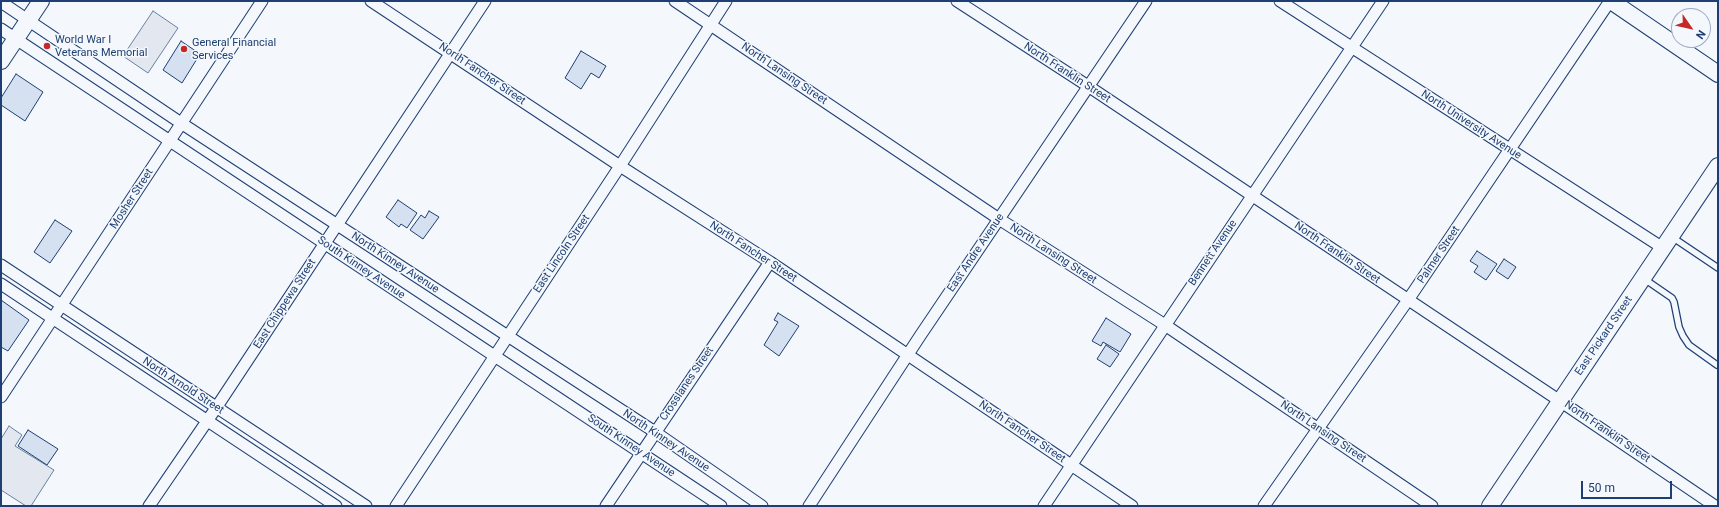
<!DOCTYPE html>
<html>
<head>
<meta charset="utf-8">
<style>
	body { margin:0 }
	#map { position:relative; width:1719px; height:507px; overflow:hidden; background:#f4f7fb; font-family:Roboto,sans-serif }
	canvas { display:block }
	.frame { position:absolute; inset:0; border:2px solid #1d3f73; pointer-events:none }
	.north { position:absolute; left:1671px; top:8px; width:40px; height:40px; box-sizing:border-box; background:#f4f7fb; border:1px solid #9eadc5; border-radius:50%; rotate:124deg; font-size:11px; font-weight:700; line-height:16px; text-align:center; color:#1d3f73 }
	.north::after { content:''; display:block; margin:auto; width:14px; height:18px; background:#c62828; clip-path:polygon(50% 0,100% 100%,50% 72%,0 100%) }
	.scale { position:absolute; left:1581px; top:481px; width:91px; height:18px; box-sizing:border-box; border:2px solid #1d3f73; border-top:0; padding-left:5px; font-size:12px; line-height:14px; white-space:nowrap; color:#1d3f73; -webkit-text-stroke:3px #f4f7fb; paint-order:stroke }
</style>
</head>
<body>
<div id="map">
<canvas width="1719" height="507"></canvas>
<div class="frame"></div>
<div class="north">N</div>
<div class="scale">50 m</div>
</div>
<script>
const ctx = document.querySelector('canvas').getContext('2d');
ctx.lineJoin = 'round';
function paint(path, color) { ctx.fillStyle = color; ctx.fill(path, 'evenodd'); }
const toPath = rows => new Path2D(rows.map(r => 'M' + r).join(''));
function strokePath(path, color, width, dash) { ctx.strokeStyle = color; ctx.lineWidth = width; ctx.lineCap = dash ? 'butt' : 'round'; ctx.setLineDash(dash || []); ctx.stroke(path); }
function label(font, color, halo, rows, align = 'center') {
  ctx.font = font + ' Roboto,sans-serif'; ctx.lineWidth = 3; ctx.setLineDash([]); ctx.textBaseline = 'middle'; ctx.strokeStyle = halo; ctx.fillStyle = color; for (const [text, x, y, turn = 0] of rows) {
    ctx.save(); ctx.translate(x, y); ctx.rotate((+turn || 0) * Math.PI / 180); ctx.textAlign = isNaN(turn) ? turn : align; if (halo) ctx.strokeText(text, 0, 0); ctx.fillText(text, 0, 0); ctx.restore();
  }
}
const parking = toPath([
	[153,11,178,28,148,73,123,56,153,11],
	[9,426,22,435,15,446,54,470,31,506,26,506,1,490,1,439,9,426]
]);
const building = toPath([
	[181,41,200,54,182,83,163,70,181,41],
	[581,51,606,66,599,78,591,73,581,89,565,78,581,51],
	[16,74,43,92,25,121,1,105,1,98,16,74],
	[398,200,417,213,407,228,401,224,399,227,386,217,398,200],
	[429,211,439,217,423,239,410,230,421,215,425,218,429,211],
	[55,220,72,231,50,263,34,252,55,220],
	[1477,251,1497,264,1486,280,1474,272,1478,266,1470,261,1477,251],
	[1504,259,1516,267,1508,279,1496,271,1504,259],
	[1,300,29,320,8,351,1,347,1,300],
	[778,313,799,326,779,356,764,345,778,322,774,320,778,313],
	[1106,318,1131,334,1120,352,1103,342,1101,346,1092,341,1106,318],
	[1106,345,1119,354,1110,367,1097,359,1106,345],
	[28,430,58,449,47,465,18,446,28,430]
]);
const lane = toPath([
	[1672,237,1718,268],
	[1643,278,1672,298,1674,302,1679,327,1683,336,1689,345,1717,365]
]);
const street = toPath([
	[371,1,620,166,770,262,1132,506],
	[675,1,999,219,1165,325,1432,506],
	[957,1,1088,86,1560,401,1715,506],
	[1280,1,1663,248],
	[1,2,181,123,655,432,762,506],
	[1,29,721,506],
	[1,265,366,506],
	[1,284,336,506],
	[1,397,262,1],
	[149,506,216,408,485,1],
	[396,506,620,166,726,1],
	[606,506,770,262],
	[809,506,920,336,1146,1],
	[1044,506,1383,1],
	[1264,506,1408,300,1610,1]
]);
const secondary = toPath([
	[1611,1,1718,74],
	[1,61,41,1],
	[1490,506,1718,166]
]);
const markers = [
	[47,46,4,"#c62828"],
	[184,49,4,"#c62828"]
];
const poiNames = [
	["World War I",55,40],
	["Veterans Memorial",55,53],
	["General Financial",192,43],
	["Services",192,56]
];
const streetNames = [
	["North Franklin Street",1067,73,33],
	["North Fancher Street",482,74,34],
	["North Lansing Street",784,74,34],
	["North University Avenue",1471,125,33],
	["Mosher Street",132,199,-57],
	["North Fancher Street",753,252,33],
	["East Andre Avenue",976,253,-56],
	["Bennett Avenue",1213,253,-56],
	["North Franklin Street",1337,253,34],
	["East Lincoln Street",562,254,-56],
	["North Lansing Street",1053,254,33],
	["Palmer Street",1439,255,-56],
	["North Kinney Avenue",395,263,33],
	["South Kinney Avenue",361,268,34],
	["East Chippewa Street",285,304,-57],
	["East Pickard Street",1604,336,-56],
	["Crosslanes Street",687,384,-56],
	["North Arnold Street",183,386,33],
	["North Fancher Street",1022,432,34],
	["North Lansing Street",1323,432,34],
	["North Franklin Street",1607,432,34],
	["North Kinney Avenue",666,441,34],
	["South Kinney Avenue",631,446,34]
];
paint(parking, '#e3e8f0');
strokePath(parking, '#687fa3', 1);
paint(building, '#d5e0f0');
strokePath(building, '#1d3f73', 1);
strokePath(lane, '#1d3f73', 8);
strokePath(street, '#1d3f73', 13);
strokePath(secondary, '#1d3f73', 18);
strokePath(lane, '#f4f7fb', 5.5);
strokePath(street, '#f4f7fb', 11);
strokePath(secondary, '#f4f7fb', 16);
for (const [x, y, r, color] of markers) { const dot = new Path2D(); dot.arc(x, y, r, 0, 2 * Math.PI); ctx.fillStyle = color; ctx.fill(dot); strokePath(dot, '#f4f7fb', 1.5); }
label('11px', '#1d3f73', '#f4f7fb', poiNames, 'left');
label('11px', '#1d3f73', '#f4f7fb', streetNames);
</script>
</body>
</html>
